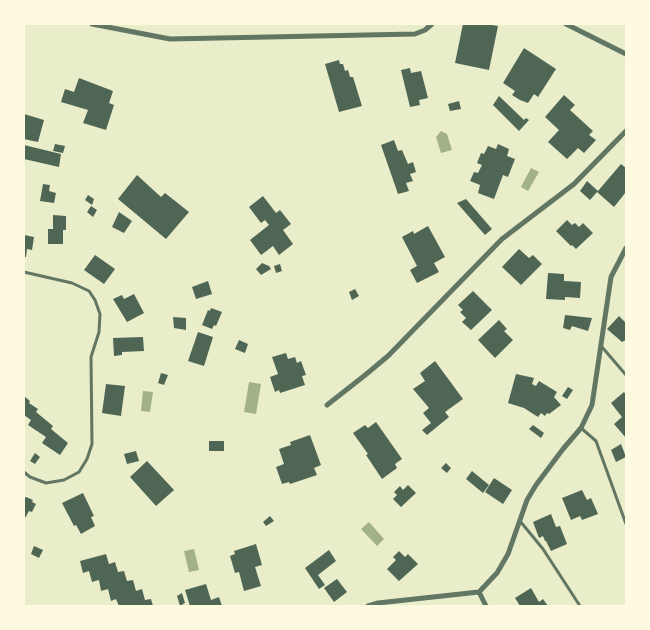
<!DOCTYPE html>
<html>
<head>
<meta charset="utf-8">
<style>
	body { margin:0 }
	#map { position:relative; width:650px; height:630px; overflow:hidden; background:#e9edc9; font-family:"Exo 2",sans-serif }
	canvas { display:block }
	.frame { position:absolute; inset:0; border:25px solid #fefae0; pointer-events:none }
</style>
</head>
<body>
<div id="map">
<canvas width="650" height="630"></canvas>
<div class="frame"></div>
</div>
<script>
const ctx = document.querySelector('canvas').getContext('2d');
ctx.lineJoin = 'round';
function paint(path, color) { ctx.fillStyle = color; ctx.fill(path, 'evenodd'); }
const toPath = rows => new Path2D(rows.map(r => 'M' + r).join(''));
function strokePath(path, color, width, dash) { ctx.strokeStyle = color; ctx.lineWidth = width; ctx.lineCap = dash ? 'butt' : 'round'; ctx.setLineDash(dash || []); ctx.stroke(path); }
const water = toPath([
	[441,131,447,134,452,150,441,153,436,137],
	[531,168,539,172,528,191,521,187],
	[249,382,261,384,256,414,244,412],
	[143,391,153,392,150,412,141,411],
	[369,522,384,539,377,546,361,529],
	[194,549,199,570,189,572,184,551]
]);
const building = toPath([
	[463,24,486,24,498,26,489,70,455,63],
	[524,48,556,69,538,97,534,94,528,103,520,100,512,95,515,91,503,83],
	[339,60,340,64,343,64,345,71,348,70,350,77,353,77,362,106,339,112,325,64],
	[410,68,411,73,421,71,428,98,419,100,420,105,410,107,401,70],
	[79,78,113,91,109,103,114,105,106,130,83,123,88,110,61,102,65,89,74,92],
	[564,95,575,105,570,110,593,131,589,135,596,140,584,153,578,148,567,159,548,142,559,130,545,117],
	[499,96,524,120,526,118,529,120,519,131,493,105],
	[459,101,461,109,450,111,448,104],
	[24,114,44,120,38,142,24,139],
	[394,140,398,151,402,150,408,164,413,162,416,172,410,174,413,181,406,183,409,191,398,194,381,145],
	[55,144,65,146,63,153,53,151],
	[498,144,509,149,507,156,515,159,508,177,503,175,494,199,478,193,480,185,470,181,474,172,478,173,482,165,477,163,481,153,484,154,488,146,496,149],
	[24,145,61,154,59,167,24,159],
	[621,164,626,168,626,192,614,207,597,192,590,200,580,191,587,181,598,191],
	[137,175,161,197,165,193,189,212,166,239,118,199],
	[43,184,50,185,49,191,56,193,54,203,40,201],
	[88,195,94,199,92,205,85,200],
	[263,196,276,213,280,210,291,224,283,230,293,244,279,255,273,246,261,255,250,240,269,225,265,220,261,223,249,207],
	[466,199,492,229,485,235,457,203],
	[91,206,97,210,93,217,87,212],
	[119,212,132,221,124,233,112,227],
	[53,215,66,216,66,230,63,230,63,244,48,244,48,229,53,229],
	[567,220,572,225,575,223,579,227,583,223,593,233,576,249,572,245,571,246,556,231],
	[428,226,445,257,434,263,439,272,417,283,410,270,417,266,402,237,413,231,414,234],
	[24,235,34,237,32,250,27,249,26,257,24,257],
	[519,249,529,258,533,255,542,264,521,285,502,267],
	[95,255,115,269,104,284,84,270],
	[262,263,269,266,271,269,261,275,256,269],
	[280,264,282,271,276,273,274,266],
	[548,273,564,274,564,281,581,282,580,298,565,297,565,300,546,299],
	[208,281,212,294,196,299,192,287],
	[355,289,359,296,352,300,349,292],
	[473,291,492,310,471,330,462,322,466,318,460,312,463,310,458,305],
	[134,294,144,313,127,322,113,299,122,295,124,299],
	[211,308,222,312,216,326,214,325,212,329,202,325,208,310,210,311],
	[565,315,592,318,588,331,572,326,570,330,563,328],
	[619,316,626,323,626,340,622,342,607,329],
	[173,317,186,318,186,330,174,328],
	[499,320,507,329,504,331,513,340,495,358,478,340],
	[198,332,213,337,204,366,188,361],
	[143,337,144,351,122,352,122,355,114,356,113,338],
	[239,340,248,344,245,353,235,349],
	[286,353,288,359,295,357,297,363,301,361,306,375,302,376,305,385,280,393,279,390,275,392,270,377,278,374,272,357],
	[435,361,463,399,445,412,449,417,427,435,422,430,431,423,423,413,429,408,413,389,425,381,420,373],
	[161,373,168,375,164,385,158,383],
	[516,374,534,378,532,384,536,386,539,381,557,392,554,397,561,405,549,414,547,413,545,416,541,413,538,417,524,408,508,403],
	[106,384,125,386,121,416,102,413],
	[568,387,573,390,567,399,562,396],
	[624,392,626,395,626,438,614,424,622,417,611,403],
	[24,396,30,401,29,403,38,409,36,412,53,426,51,429,68,443,60,455,42,443,46,437,28,425,31,420,24,415],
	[376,422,402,459,395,464,397,468,382,479,366,455,368,454,353,433,365,425,368,428],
	[533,425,544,433,541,438,529,429],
	[310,435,321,465,314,468,317,475,290,484,289,482,282,484,276,467,284,464,279,449,291,445,290,442],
	[209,441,224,441,224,451,209,451],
	[621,444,626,457,616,462,611,450],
	[136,451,139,461,127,464,124,454],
	[35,453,40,457,35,464,30,461],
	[147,461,174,490,156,506,130,477],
	[446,463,451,468,447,473,441,468],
	[472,471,489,485,483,493,466,479],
	[494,478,512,490,503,504,485,492],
	[408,485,416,493,401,507,393,499,397,495,394,492,400,486,403,490],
	[582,490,587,500,591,498,598,514,582,520,580,516,571,520,562,498],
	[83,493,94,516,91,517,95,526,81,534,76,525,74,526,62,503],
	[26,497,33,500,32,502,36,504,32,512,29,511,25,518,24,517,24,498],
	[551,514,556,527,560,526,567,544,551,551,546,541,545,541,543,536,539,538,533,522],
	[270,516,274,521,266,526,263,522],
	[256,544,262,565,255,567,261,586,244,591,239,572,235,573,230,556,235,554,234,551],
	[34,546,43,550,39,558,31,554],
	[329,550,336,561,318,575,325,585,319,589,305,568],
	[399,551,405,557,408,554,418,564,399,581,387,569,396,560,393,557],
	[106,554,109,564,115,562,118,572,124,571,127,581,133,580,136,591,142,589,145,600,151,599,153,606,119,606,116,599,111,601,108,589,101,591,99,580,92,582,89,571,83,573,80,561],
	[337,579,347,592,334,602,324,588],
	[206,584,211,600,219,597,222,606,190,606,185,590],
	[531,588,539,602,543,599,548,606,520,606,515,598],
	[182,593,185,603,180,606,177,596]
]);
const service = toPath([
	[24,272,72,283,89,291,95,300,100,314,99,332,91,357,92,444,87,459,79,472,64,480,46,483,30,477,24,472],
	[602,347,626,375],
	[581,428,596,441,626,524],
	[520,521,543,549,580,606]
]);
const minor = toPath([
	[92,24,170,39,415,34,425,30,432,24],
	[566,24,626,54],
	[327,405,364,376,388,356,502,239,574,184,626,131],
	[479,592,486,606],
	[368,606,378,603,479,592,497,573,508,554,527,500,536,485,563,449,581,428,592,405,611,277,626,248]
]);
paint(water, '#a3b18a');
paint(building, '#4f6655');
strokePath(service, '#617663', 3);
strokePath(minor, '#617663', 5);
</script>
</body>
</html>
